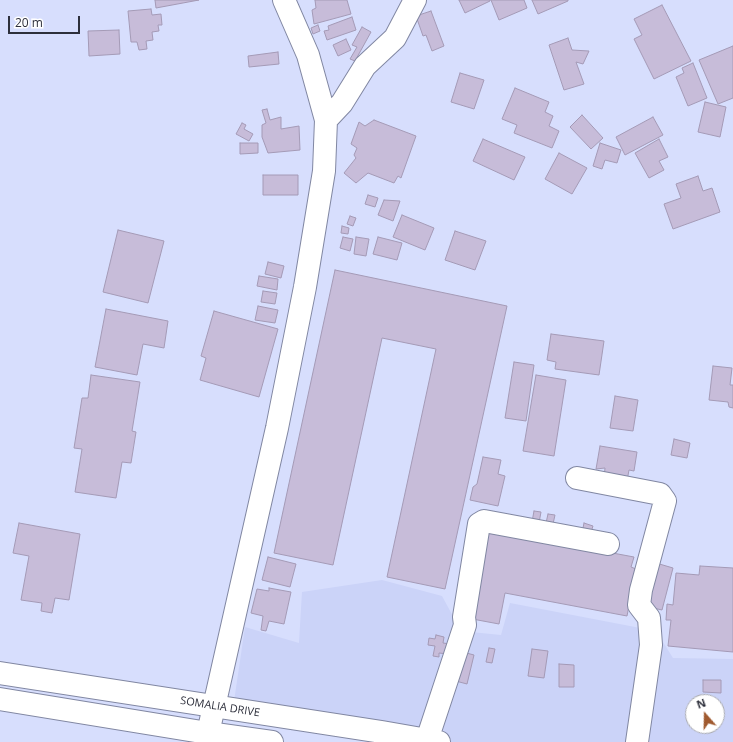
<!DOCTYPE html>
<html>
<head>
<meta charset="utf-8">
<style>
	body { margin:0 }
	#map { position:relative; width:733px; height:742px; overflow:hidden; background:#d7defd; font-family:"Open Sans",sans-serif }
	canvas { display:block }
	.north { position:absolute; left:685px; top:694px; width:40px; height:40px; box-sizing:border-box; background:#fff; border:1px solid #abacb1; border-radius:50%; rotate:340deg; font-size:11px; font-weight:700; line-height:16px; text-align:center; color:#2d2f3b }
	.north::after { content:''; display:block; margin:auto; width:14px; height:18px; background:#a05a2f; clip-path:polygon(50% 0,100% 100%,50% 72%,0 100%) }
	.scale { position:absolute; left:8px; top:16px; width:72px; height:18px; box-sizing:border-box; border:2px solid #2d2f3b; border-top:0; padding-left:5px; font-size:12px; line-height:14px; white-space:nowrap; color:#2d2f3b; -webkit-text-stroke:3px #fff; paint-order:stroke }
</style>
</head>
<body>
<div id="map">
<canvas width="733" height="742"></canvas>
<div class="north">N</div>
<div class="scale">20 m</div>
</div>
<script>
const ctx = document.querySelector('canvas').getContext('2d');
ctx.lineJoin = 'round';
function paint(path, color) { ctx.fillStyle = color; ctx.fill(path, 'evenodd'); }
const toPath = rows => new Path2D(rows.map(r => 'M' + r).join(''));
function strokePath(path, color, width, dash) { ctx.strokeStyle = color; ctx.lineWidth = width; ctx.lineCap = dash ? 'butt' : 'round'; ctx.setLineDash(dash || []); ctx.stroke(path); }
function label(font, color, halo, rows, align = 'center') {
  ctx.font = font + ' "Open Sans",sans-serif'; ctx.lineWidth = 3; ctx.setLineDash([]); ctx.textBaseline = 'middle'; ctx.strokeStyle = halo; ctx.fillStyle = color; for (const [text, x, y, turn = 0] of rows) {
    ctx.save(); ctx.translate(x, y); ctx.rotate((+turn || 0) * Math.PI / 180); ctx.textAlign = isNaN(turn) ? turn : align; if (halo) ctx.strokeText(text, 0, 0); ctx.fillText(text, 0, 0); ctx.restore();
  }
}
const built = toPath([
	[382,580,442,596,461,631,501,635,510,603,656,631,673,658,733,659,733,742,378,742,232,715,245,627,299,643,302,592],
	[693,702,717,702,717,726,693,726]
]);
const building = toPath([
	[155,0,199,0,156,8,155,0],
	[315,0,347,0,351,14,314,24,312,10,316,8,315,0],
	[459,0,490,0,490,1,465,13,459,0],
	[491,0,524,0,527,8,499,20,491,0],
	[532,0,568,0,568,1,538,14,532,0],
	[662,5,691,61,654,79,634,39,642,35,634,19,662,5],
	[151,9,152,15,161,14,162,25,158,25,159,31,152,32,153,40,146,41,147,49,139,50,137,42,131,42,128,11,151,9],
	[431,11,444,46,432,51,426,35,423,36,416,16,431,11],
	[352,17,356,30,327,40,324,31,329,30,328,26,352,17],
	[318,25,320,31,313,34,311,28,318,25],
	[362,27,371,32,355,61,350,59,357,47,352,45,362,27],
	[119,30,120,54,89,56,88,31,119,30],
	[568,38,572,50,589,51,583,64,576,62,584,84,564,90,549,45,568,38],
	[346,39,351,50,338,56,333,45,346,39],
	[733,46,733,98,718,104,699,60,733,46],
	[278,52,279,64,249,67,248,56,278,52],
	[693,63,707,98,688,106,676,77,684,73,682,68,693,63],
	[460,73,484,80,474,109,451,102,460,73],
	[515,88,549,102,545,112,553,116,549,126,559,131,552,148,514,133,517,125,502,119,515,88],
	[705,102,726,107,720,137,698,132,705,102],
	[267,109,270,120,281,117,281,129,299,126,300,150,268,153,262,137,262,125,266,123,262,110,267,109],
	[582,115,603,138,591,149,570,127,582,115],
	[653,117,663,135,625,155,616,137,653,117],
	[374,120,416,136,401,178,398,176,394,183,368,173,356,183,344,173,356,158,354,155,357,148,351,144,359,122,365,126,374,120],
	[242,123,246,125,244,129,253,134,249,141,236,134,242,123],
	[483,139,525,157,514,180,473,161,483,139],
	[659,139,668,157,659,161,664,170,649,178,635,153,659,139],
	[240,143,258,143,258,153,240,154,240,143],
	[600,143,621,150,617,163,605,160,602,169,593,166,600,143],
	[559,153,587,168,572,194,545,179,559,153],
	[263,175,298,175,298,195,263,195,263,175],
	[698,176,703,191,712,188,720,212,673,229,664,204,681,198,676,184,698,176],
	[368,195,378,198,375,207,365,204,368,195],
	[384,200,400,201,393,221,378,215,384,200],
	[402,215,434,228,425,250,393,237,402,215],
	[350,216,356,218,353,226,347,224,350,216],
	[342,226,349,228,348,234,341,233,342,226],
	[118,230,164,241,148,303,103,292,118,230],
	[455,231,486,241,475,270,445,260,455,231],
	[343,237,353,239,350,251,340,248,343,237],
	[356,237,369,239,366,256,354,254,356,237],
	[378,237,402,243,397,260,373,254,378,237],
	[268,262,284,266,281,278,265,274,268,262],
	[335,270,507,306,445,589,387,577,436,349,382,338,333,565,274,553,335,270],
	[259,276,278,279,277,290,257,286,259,276],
	[263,291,277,293,275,304,261,302,263,291],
	[258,306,278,310,275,323,255,320,258,306],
	[106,309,168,321,164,348,143,344,137,375,95,367,106,309],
	[214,311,278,329,259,397,200,380,206,358,201,356,214,311],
	[551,334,604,341,599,375,555,369,556,362,547,360,551,334],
	[514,362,534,365,526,421,505,418,514,362],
	[713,366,732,368,730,385,733,385,733,408,729,407,728,402,709,400,713,366],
	[91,375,140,382,132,431,136,432,131,463,122,462,116,498,75,492,82,449,74,448,82,398,88,398,91,375],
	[536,375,566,380,554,456,523,451,536,375],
	[615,396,638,400,633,431,610,428,615,396],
	[674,439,690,443,687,458,671,455,674,439],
	[600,446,637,452,634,471,629,470,627,481,604,478,605,468,596,469,600,446],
	[483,457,501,460,498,474,505,476,498,506,470,500,473,487,477,484,483,457],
	[534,511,541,512,539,523,532,522,534,511],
	[548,514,555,515,553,524,546,523,548,514],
	[19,523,80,534,69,600,55,598,52,613,41,611,42,603,21,600,29,556,13,553,19,523],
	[584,523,593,526,591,532,583,528,584,523],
	[484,529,634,557,631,567,636,569,627,616,505,593,499,624,467,618,484,529],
	[268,557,296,564,290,587,262,580,268,557],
	[656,563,673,568,662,610,645,606,656,563],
	[700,566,733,568,733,652,668,646,671,620,666,620,667,604,673,605,676,573,699,575,700,566],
	[269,588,291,592,284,624,269,621,266,631,261,630,263,616,251,613,257,589,269,591,269,588],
	[436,635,444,637,443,643,450,644,448,654,439,653,439,657,433,656,435,646,428,645,429,638,435,639,436,635],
	[489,648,495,649,492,663,486,662,489,648],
	[532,649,548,651,544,678,528,676,532,649],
	[459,651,474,655,467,684,452,680,459,651],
	[559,664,574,665,574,687,559,687,559,664],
	[703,680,721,680,721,693,703,692,703,680]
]);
const minor = toPath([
	[326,120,342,103,365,66,395,38,415,0],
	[577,478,660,494,665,501,641,590,639,605,649,618,651,645,637,742],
	[208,733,277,428,305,287,324,171,326,120,308,55,284,0],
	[427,740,465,625,464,617,479,524,484,521,608,544]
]);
const major = toPath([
	[0,673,382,732,439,742],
	[0,699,208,733,272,742]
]);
const streetNames = [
	["SOMALIA DRIVE",220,707,9]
];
paint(built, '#cbd3f8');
paint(building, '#c7bcd9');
strokePath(building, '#a49ab6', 1);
strokePath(minor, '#8187a2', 24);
strokePath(major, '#8187a2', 24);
strokePath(minor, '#fff', 22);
strokePath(major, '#fff', 22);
label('11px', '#2d2f3b', '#fff', streetNames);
</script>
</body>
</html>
